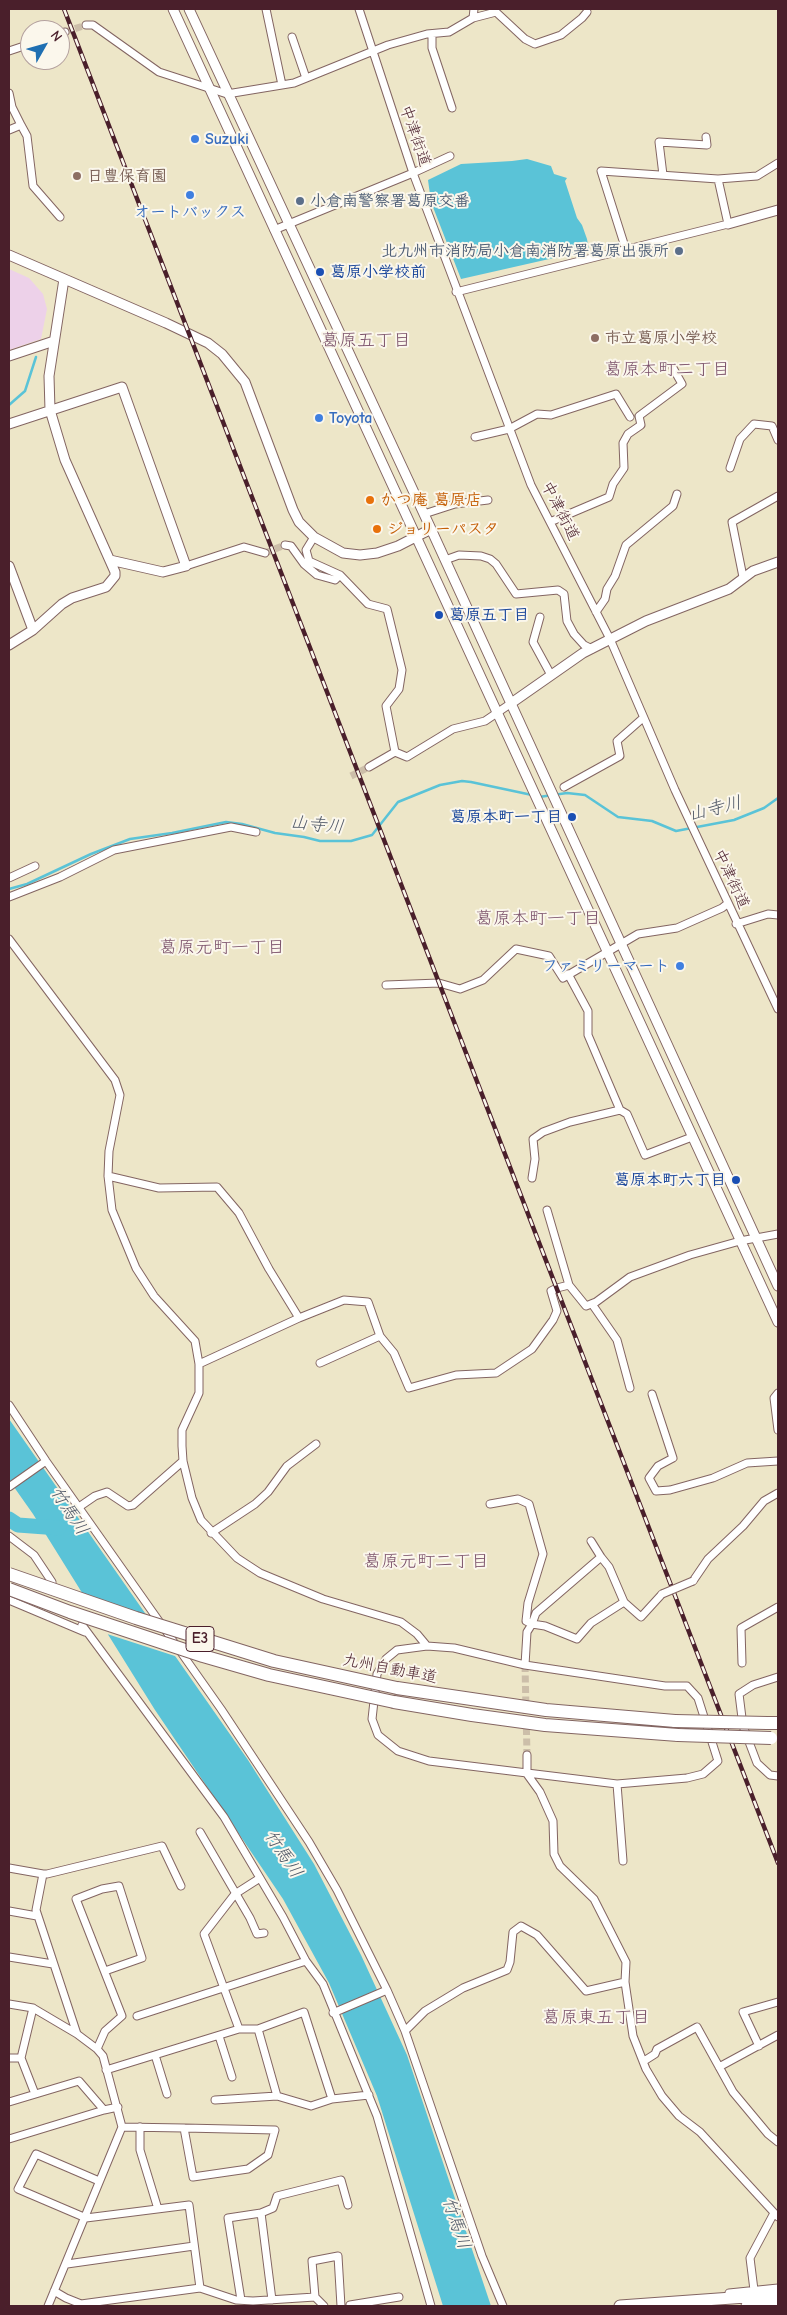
<!DOCTYPE html>
<html>
<head>
<meta charset="utf-8">
<style>
	body { margin:0 }
	#map { position:relative; width:787px; height:2315px; overflow:hidden; background:#ede6c8; font-family:"Comic Neue",sans-serif }
	canvas { display:block }
	.frame { position:absolute; inset:0; border:10px solid #4a1f2b; pointer-events:none }
	.north { position:absolute; left:20px; top:20px; width:50px; height:50px; box-sizing:border-box; background:#fbf7ec; border:1px solid #b4a19f; border-radius:50%; rotate:52deg; font-size:14px; font-weight:700; line-height:20px; text-align:center; color:#4a1f2b }
	.north::after { content:''; display:block; margin:auto; width:18px; height:22px; background:#1f6fb2; clip-path:polygon(50% 0,100% 100%,50% 72%,0 100%) }
</style>
</head>
<body>
<div id="map">
<canvas width="787" height="2315"></canvas>
<div class="frame"></div>
<div class="north">N</div>
</div>
<script>
const ctx = document.querySelector('canvas').getContext('2d');
ctx.lineJoin = 'round';
function paint(path, color) { ctx.fillStyle = color; ctx.fill(path, 'evenodd'); }
const toPath = rows => new Path2D(rows.map(r => 'M' + r).join(''));
function strokePath(path, color, width, dash) { ctx.strokeStyle = color; ctx.lineWidth = width; ctx.lineCap = dash ? 'butt' : 'round'; ctx.setLineDash(dash || []); ctx.stroke(path); }
function label(font, color, halo, rows, align = 'center') {
  ctx.font = font + ' "Comic Neue","Klee One",sans-serif'; ctx.lineWidth = 4; ctx.setLineDash([]); ctx.textBaseline = 'middle'; ctx.strokeStyle = halo; ctx.fillStyle = color; for (const [text, x, y, turn = 0] of rows) {
    ctx.save(); ctx.translate(x, y); ctx.rotate((+turn || 0) * Math.PI / 180); ctx.textAlign = isNaN(turn) ? turn : align; if (halo) ctx.strokeText(text, 0, 0); ctx.fillText(text, 0, 0); ctx.restore();
  }
}
const built = toPath([
	[9,269,29,278,43,294,47,309,41,339,9,350]
]);
const water = toPath([
	[527,159,551,166,554,174,567,178,565,181,577,218,582,225,587,239,589,250,461,279,431,202,428,180,461,164,512,161],
	[9,1419,248,1760,314,1864,361,1955,407,2055,491,2306,443,2306,377,2096,329,1983,283,1899,155,1710,33,1514,9,1480]
]);
const pier = toPath([
	[79,1593,149,1617,178,1657,104,1633]
]);
const stream = toPath([
	[9,405,25,391,36,357],
	[539,797,567,793,585,795,618,817,652,821,676,831,734,820,764,808,778,798],
	[9,889,27,884,91,854,130,839,172,833,226,822,242,824,275,833,304,837,320,841,351,841,372,835,398,802,440,785,462,781,471,782,532,795]
]);
const river = toPath([
	[9,1519,18,1525,59,1528]
]);
const minorTunnel = toPath([
	[65,32,86,25],
	[265,553,285,545],
	[351,776,369,767],
	[525,1665,527,1755]
]);
const minor = toPath([
	[266,9,282,85],
	[359,9,413,173,531,485,610,639,675,790,778,1009],
	[473,18,496,12,525,39,535,44,561,35,582,18,587,12],
	[86,25,93,25,159,72,227,94,294,83,388,45,427,34,449,32,473,18,474,9],
	[60,34,65,32],
	[432,34,432,48,452,108],
	[292,37,306,78],
	[9,51,30,44],
	[9,93,12,107,21,125,9,130],
	[21,125,27,136,33,186,60,217],
	[663,175,659,142,707,145,706,137],
	[274,230,413,173,450,156],
	[626,250,601,171,718,179,757,176,778,163],
	[456,292,728,224,718,179],
	[475,437,509,429,537,414,551,415,616,394,630,417],
	[730,468,740,439,754,424,772,426,778,440],
	[424,514,455,504,488,500],
	[550,522,609,497,613,484,624,468,623,443,628,434,641,425,639,416,682,384,673,368],
	[314,537,306,550,309,561,340,575,368,604,387,609,402,670,399,689,386,706,395,752],
	[285,545,291,546,304,564,317,575,335,580,340,575],
	[445,560,459,555,481,556,490,559,496,564,516,594,558,590,564,594,567,621,574,634,584,645,592,649],
	[186,566,244,547,265,553],
	[743,577,732,522,778,496],
	[596,612,605,599,607,589,615,576,626,545,673,506,677,494],
	[540,617,533,642,551,675],
	[369,767,395,752,407,757,453,729,485,721,510,704],
	[564,787,620,756,617,741,643,718],
	[9,878,35,866],
	[9,897,60,877,114,850,231,827,256,832],
	[736,924,768,914,778,915],
	[9,939,115,1080,120,1095,109,1151,108,1176,112,1210,136,1268,154,1296,195,1341,199,1364,199,1393,182,1430,182,1446,183,1461,192,1498,201,1520,237,1558,260,1573,323,1599,401,1622,417,1634,427,1646],
	[568,974,588,1011,588,1035,620,1110,627,1114,645,1155,692,1137],
	[386,985,439,983,460,989,483,980,516,949,549,956,563,978,638,934,677,928,722,908,727,904],
	[108,1176,159,1188,217,1187,239,1213,269,1269,299,1318],
	[532,1178,535,1159,533,1139,543,1132,570,1122,620,1110],
	[547,1210,569,1285],
	[592,1304,617,1340,630,1388],
	[320,1363,380,1336],
	[199,1364,299,1318,344,1300,368,1302,380,1336,394,1353,409,1388,456,1375,496,1373,532,1349,553,1320,557,1311,551,1291,557,1288,569,1285,586,1306,596,1302,630,1277,690,1255,740,1241,778,1234],
	[778,1393,774,1398,778,1430],
	[652,1394,673,1458,658,1466,649,1478,656,1491,670,1490,713,1478,747,1463,778,1461],
	[9,1405,46,1461,221,1709,309,1842,337,1890,387,1990,405,2031,482,2256,503,2306],
	[9,1487,46,1461],
	[490,1504,518,1499,529,1504,543,1554,528,1603,526,1621,532,1624,536,1613,601,1557,609,1567,624,1602],
	[79,1507,95,1496,107,1492,128,1506,133,1505,183,1461],
	[211,1533,255,1504,268,1492,287,1466,316,1444],
	[9,1536,34,1555,52,1582],
	[591,1541,601,1557],
	[693,1581,708,1559,743,1526,764,1501,778,1493],
	[9,1600,85,1632],
	[82,1625,224,1817,283,1917,306,1961,323,1984,377,2116,431,2306],
	[427,1646,454,1648,525,1665,665,1686,687,1686,698,1698,718,1761,703,1774,687,1778,617,1784,429,1761,398,1751,378,1735,372,1719,377,1674,386,1659,397,1650,427,1646],
	[742,1663,741,1628,778,1607],
	[525,1665,527,1632,532,1624,545,1626,577,1639,591,1623,624,1602,641,1617,662,1594],
	[778,1677,753,1685,739,1694,743,1726,757,1763,770,1775,778,1776],
	[527,1755,527,1774,540,1792,553,1821,554,1854,560,1866,594,1899,626,1962,625,1982,633,2036,646,2069,662,2096,679,2116,700,2132,778,2217],
	[617,1784,623,1861],
	[200,1832,250,1918,257,1934,264,1933],
	[9,1868,43,1874,36,1910,77,2034],
	[43,1874,47,1874,162,1846,181,1886],
	[9,1911,37,1916],
	[9,1957,53,1964],
	[9,2004,33,2008,77,2034,97,2049,103,2056,122,2127,48,2306],
	[333,2013,387,1990],
	[137,2016,306,1961],
	[239,2029,258,2029,304,2012,332,2099,311,2106,277,2096,258,2029],
	[405,2031,425,2011,463,1988,507,1970,510,1962,513,1932,521,1926,537,1935,586,1991,625,1982],
	[219,2036,232,2077],
	[759,2046,743,2012,778,2002],
	[97,2049,105,2031,122,2016,76,1899,102,1889,119,1886,142,1958,105,1971],
	[155,2055,167,2094],
	[9,2058,21,2058,33,2008],
	[21,2058,35,2094],
	[644,2061,655,2054,657,2049,697,2027,733,2092,768,2134,778,2142],
	[719,2067,778,2035],
	[106,2070,239,2029,204,1934,235,1894,260,1878],
	[332,2099,369,2095],
	[215,2100,277,2096],
	[9,2102,79,2081,104,2110,118,2107],
	[122,2127,184,2128],
	[140,2127,140,2150,158,2209],
	[184,2128,275,2130,268,2155,248,2169,193,2177,184,2128],
	[9,2139,104,2110],
	[99,2181,36,2154,18,2189,86,2218,189,2205,200,2288],
	[261,2213,273,2208,277,2196,341,2180,348,2205],
	[67,2264,194,2246],
	[754,2290,750,2258,774,2213],
	[54,2291,66,2298,81,2304,200,2288,236,2300,253,2301,315,2297,324,2306],
	[729,2293,778,2288],
	[315,2297,312,2261,338,2256,341,2306],
	[241,2300,228,2218,261,2213,272,2300],
	[350,2305,399,2297]
]);
const tertiary = toPath([
	[173,9,778,1322],
	[189,9,431,529,778,1286],
	[728,224,778,210],
	[9,255,166,323,208,343,222,354,245,382,293,510,299,522,314,537,343,553,360,555,377,553,398,546,431,529],
	[9,356,54,341],
	[9,424,122,387,186,566,163,572,110,560],
	[9,566,33,630],
	[9,645,33,630,62,604,72,598,106,587,115,576,115,572,65,460,50,410,49,376,64,279],
	[510,704,583,653,646,621,729,589,753,571,778,562]
]);
const primary = toPath([
	[620,2306,774,2295],
	[747,2306,778,2304]
]);
const motorway = toPath([
	[397,1688,546,1710,675,1721],
	[394,1702,472,1715,545,1725,678,1735],
	[767,1723,778,1723]
]);
const rail = toPath([
	[64,9,778,1863]
]);
const minorBridge = toPath([
	[662,1594,693,1581]
]);
const motorwayBridge = toPath([
	[9,1574,136,1618,274,1661,397,1688],
	[9,1589,70,1612,203,1656,269,1675,394,1702],
	[675,1721,767,1723],
	[678,1735,771,1738]
]);
const markers = [
	[195,139,5,"#3f7fe0"],
	[77,176,5,"#8d6e63"],
	[190,195,5,"#3f7fe0"],
	[300,201,5,"#5c6f8a"],
	[679,251,5,"#5c6f8a"],
	[320,272,5,"#1a4fb4"],
	[595,338,5,"#8d6e63"],
	[319,418,5,"#3f7fe0"],
	[370,500,5,"#e8710a"],
	[377,529,5,"#e8710a"],
	[439,615,5,"#1a4fb4"],
	[572,817,5,"#1a4fb4"],
	[680,966,5,"#3f7fe0"],
	[736,1180,5,"#1a4fb4"]
];
const shields = [
	[200,1639,28]
];
const shieldNames = [
	["E3",200,1639]
];
const streetNames = [
	["中津街道",415,136,71],
	["中津街道",560,511,63],
	["中津街道",731,879,65],
	["九州自動車道",390,1669,11]
];
const shopNames = [
	["Suzuki",205,139],
	["オートバックス",190,212,"center"],
	["Toyota",329,418],
	["ファミリーマート",670,966,"right"]
];
const educationNames = [
	["日豊保育園",87,176],
	["市立葛原小学校",605,338]
];
const serviceNames = [
	["小倉南警察署葛原交番",310,201],
	["北九州市消防局小倉南消防署葛原出張所",669,251,"right"]
];
const transitNames = [
	["葛原小学校前",330,272],
	["葛原五丁目",449,615],
	["葛原本町一丁目",562,817,"right"],
	["葛原本町六丁目",726,1180,"right"]
];
const foodNames = [
	["かつ庵 葛原店",380,500],
	["ジョリーパスタ",387,529]
];
const neighbourhoodNames = [
	["葛原五丁目",366,341],
	["葛原本町二丁目",667,370],
	["葛原本町一丁目",538,919],
	["葛原元町一丁目",222,948],
	["葛原元町二丁目",426,1562],
	["葛原東五丁目",596,2018]
];
const waterNames = [
	["山寺川",715,809,-14],
	["山寺川",317,825,6],
	["竹馬川",69,1511,57],
	["竹馬川",283,1854,56],
	["竹馬川",456,2223,71]
];
paint(built, '#edd1e9');
paint(water, '#5ac3d7');
paint(pier, '#ede6c8');
strokePath(stream, '#5ac3d7', 2.5);
strokePath(river, '#5ac3d7', 15);
strokePath(minorTunnel, '#ccbea9', 7, [7, 3.5]);
strokePath(minor, '#836562', 9);
strokePath(tertiary, '#836562', 11);
strokePath(primary, '#836562', 13);
strokePath(motorway, '#836562', 14);
strokePath(minor, '#fff', 7);
strokePath(tertiary, '#fff', 9);
strokePath(primary, '#fff', 11);
strokePath(motorway, '#fff', 12);
strokePath(rail, '#4a1f2b', 4.5);
strokePath(rail, '#fbf7ec', 2.5, [8]);
strokePath(minorBridge, '#836562', 9, []);
strokePath(motorwayBridge, '#836562', 14, []);
strokePath(minorBridge, '#fff', 7);
strokePath(motorwayBridge, '#fff', 12);
for (const [x, y, r, color] of markers) { const dot = new Path2D(); dot.arc(x, y, r, 0, 2 * Math.PI); ctx.fillStyle = color; ctx.fill(dot); strokePath(dot, '#fbf7ec', 2); }
for (const [x, y, w] of shields) { const box = new Path2D(); box.roundRect(x - w / 2, y - 12.5, w, 25, 4); ctx.fillStyle = '#fbf7ec'; ctx.fill(box); strokePath(box, '#4a1f2b', 1); }
label('bold 15px', '#4a1f2b', null, shieldNames);
label('16px', '#4a1f2b', '#fbf7ec', streetNames);
label('bold 16px', '#366cbe', '#fbf7ec', shopNames, 'left');
label('bold 16px', '#785e54', '#fbf7ec', educationNames, 'left');
label('bold 16px', '#4e5e75', '#fbf7ec', serviceNames, 'left');
label('bold 16px', '#164399', '#fbf7ec', transitNames, 'left');
label('bold 16px', '#c56008', '#fbf7ec', foodNames, 'left');
label('18px', '#794f68', '#fbf7ec', neighbourhoodNames);
label('italic 18px', '#505867', '#fbf7ec', waterNames);
</script>
</body>
</html>
